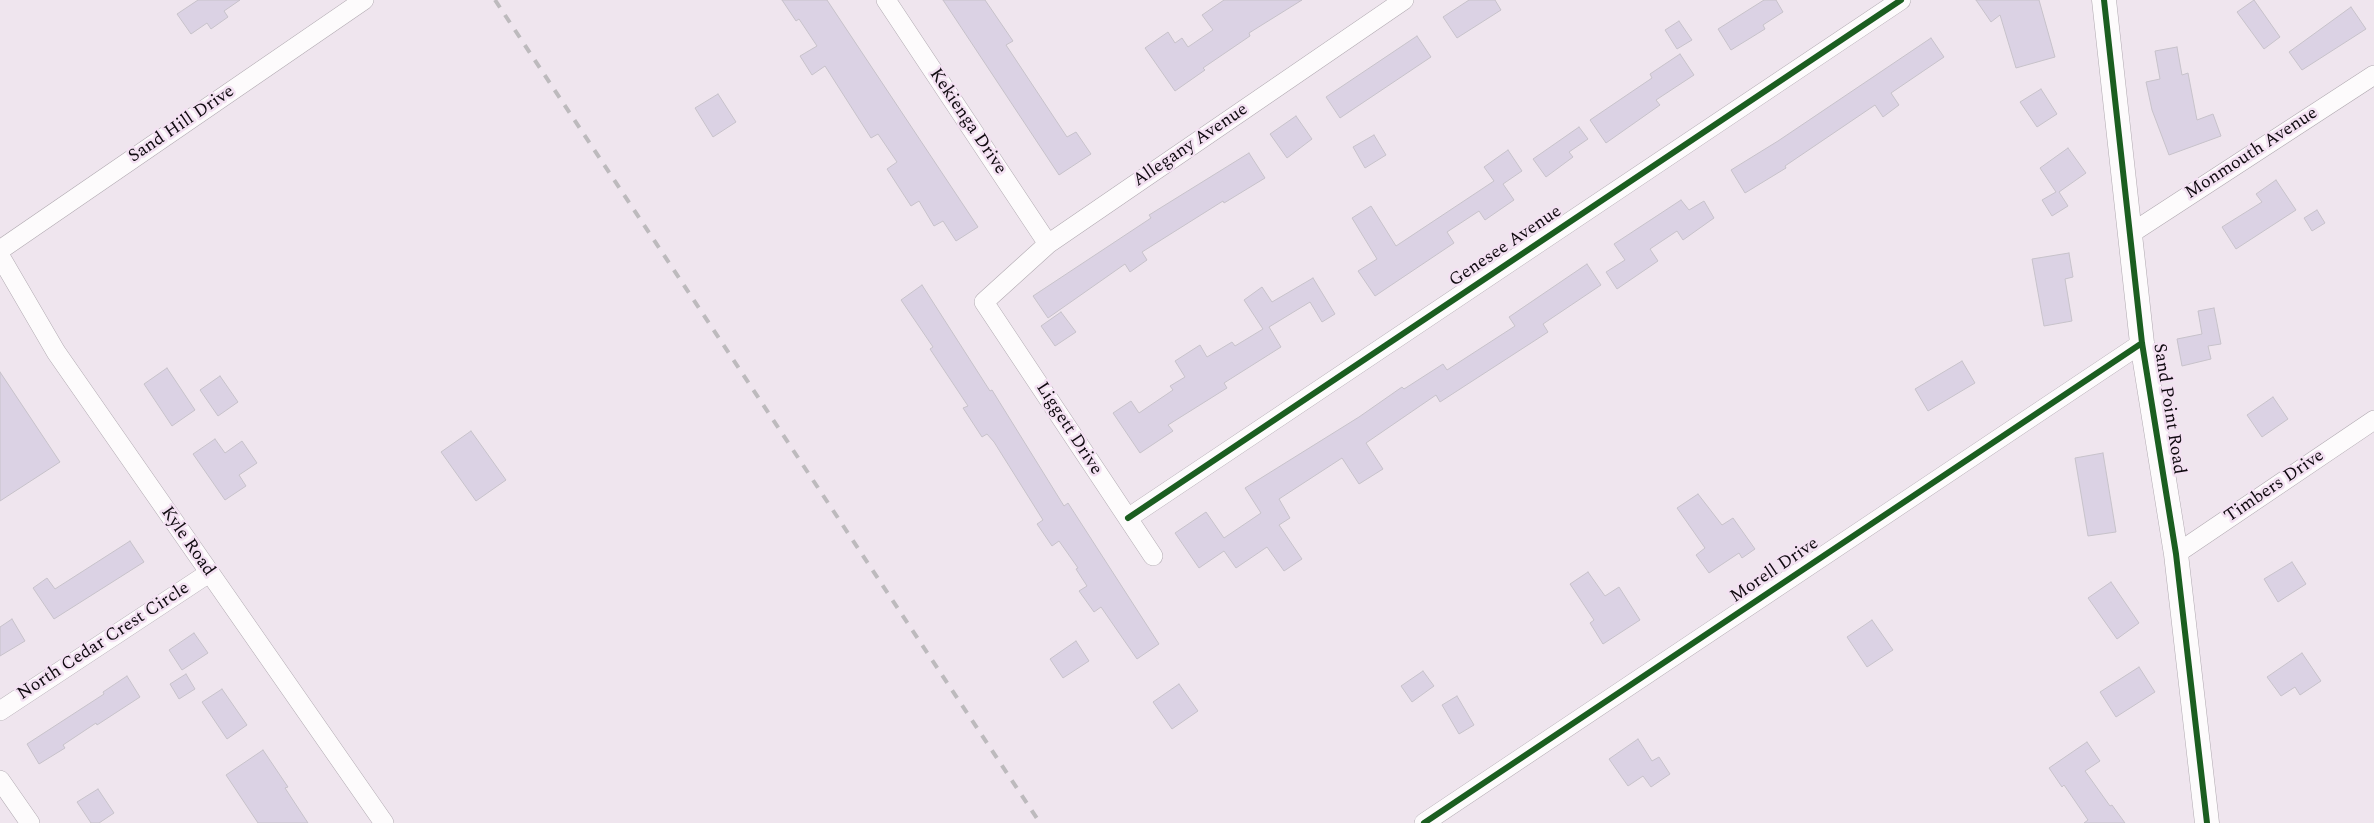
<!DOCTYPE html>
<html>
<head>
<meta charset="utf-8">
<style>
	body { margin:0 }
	canvas { display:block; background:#efe5ee }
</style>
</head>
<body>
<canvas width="2374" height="823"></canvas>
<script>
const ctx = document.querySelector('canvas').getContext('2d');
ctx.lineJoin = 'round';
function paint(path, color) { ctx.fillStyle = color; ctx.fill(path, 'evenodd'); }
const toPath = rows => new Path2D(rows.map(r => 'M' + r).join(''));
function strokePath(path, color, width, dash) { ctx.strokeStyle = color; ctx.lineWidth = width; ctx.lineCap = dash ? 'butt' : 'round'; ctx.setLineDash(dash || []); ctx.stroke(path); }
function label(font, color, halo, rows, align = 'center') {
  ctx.font = font + ' Spectral,serif'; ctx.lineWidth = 5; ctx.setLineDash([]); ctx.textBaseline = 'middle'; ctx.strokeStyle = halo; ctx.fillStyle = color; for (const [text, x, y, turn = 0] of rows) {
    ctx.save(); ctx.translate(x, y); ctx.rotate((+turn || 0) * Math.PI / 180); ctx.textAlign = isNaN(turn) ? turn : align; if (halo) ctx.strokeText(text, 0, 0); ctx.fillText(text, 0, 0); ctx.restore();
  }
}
const building = toPath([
	[198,0,240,0,224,11,228,17,211,29,207,23,191,34,177,14,198,0],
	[782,0,827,0,978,227,956,241,943,221,934,226,919,201,911,206,887,169,897,162,878,134,871,138,825,66,812,75,800,56,817,46,799,19,796,21,782,0],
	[943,0,985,0,1013,41,1006,45,1067,137,1076,132,1091,154,1059,175,943,0],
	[1224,0,1302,0,1249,33,1250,36,1203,68,1205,70,1175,91,1145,48,1168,32,1175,43,1182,38,1188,47,1213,30,1202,15,1224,0],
	[1469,0,1495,0,1501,10,1457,38,1443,17,1469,0],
	[1764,0,1776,0,1783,12,1763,25,1765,29,1731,50,1718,29,1764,0],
	[1976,0,2039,0,2055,57,2016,68,2000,15,1991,22,1976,0],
	[2254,0,2280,37,2264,49,2237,12,2254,0],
	[2351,7,2366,29,2302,70,2289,52,2351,7],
	[1679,21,1692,40,1677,49,1665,30,1679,21],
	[1417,36,1431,57,1340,118,1326,97,1417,36],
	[1931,38,1944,57,1891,93,1899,105,1883,117,1875,105,1785,166,1786,168,1745,193,1731,170,1778,141,1931,38],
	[2177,47,2182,75,2188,73,2197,120,2213,114,2221,136,2169,155,2152,110,2146,82,2160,79,2155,51,2177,47],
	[1680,54,1694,75,1656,100,1660,105,1606,143,1590,120,1652,78,1650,74,1680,54],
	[2041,89,2057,114,2037,127,2020,102,2041,89],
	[718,94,736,122,713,137,695,108,718,94],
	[1296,116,1312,139,1287,158,1270,134,1296,116],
	[1579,127,1588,139,1569,152,1573,157,1546,177,1533,159,1579,127],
	[1374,135,1386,155,1365,168,1353,147,1374,135],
	[2068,148,2086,173,2059,192,2068,206,2052,216,2042,200,2056,192,2040,168,2068,148],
	[1508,150,1522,171,1503,184,1514,200,1485,220,1479,211,1447,232,1454,243,1375,296,1358,271,1377,259,1352,218,1371,206,1396,246,1494,181,1484,167,1508,150],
	[1249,153,1265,178,1224,203,1223,201,1142,252,1147,260,1130,272,1125,264,1048,318,1033,296,1151,218,1149,215,1249,153],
	[2276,180,2296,210,2236,249,2222,227,2262,202,2256,194,2276,180],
	[1681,200,1689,210,1704,201,1714,218,1683,240,1677,231,1650,249,1658,261,1617,289,1606,272,1625,260,1614,244,1681,200],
	[2317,210,2325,223,2312,231,2304,218,2317,210],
	[2069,253,2073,277,2065,279,2072,321,2044,326,2032,259,2069,253],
	[1587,264,1601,285,1543,324,1548,332,1440,402,1436,395,1366,443,1383,469,1359,484,1342,458,1279,499,1290,518,1279,525,1302,559,1284,571,1267,547,1236,568,1224,551,1199,568,1175,533,1206,512,1224,538,1261,513,1245,488,1359,417,1402,387,1404,389,1443,364,1447,370,1515,326,1509,317,1587,264],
	[1313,278,1335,314,1322,322,1310,302,1269,327,1281,347,1224,383,1227,388,1168,425,1173,431,1140,453,1113,413,1131,401,1139,413,1173,390,1170,386,1185,377,1175,361,1200,345,1207,357,1232,342,1235,346,1263,329,1244,300,1262,287,1272,302,1313,278],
	[922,285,990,391,992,390,1064,506,1068,503,1159,644,1137,659,1101,607,1094,612,1079,591,1087,586,1076,569,1078,568,1059,541,1052,546,1037,524,1043,520,994,442,987,434,982,437,963,408,968,406,930,349,933,347,901,300,922,285],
	[2214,308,2221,344,2208,346,2211,359,2182,366,2177,339,2202,334,2198,311,2214,308],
	[1061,312,1076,332,1055,346,1041,326,1061,312],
	[1962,361,1975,383,1928,411,1915,389,1962,361],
	[167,368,195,410,172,426,144,384,167,368],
	[0,372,60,462,0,501,0,372],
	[220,376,238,402,218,416,200,390,220,376],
	[2273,397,2288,419,2262,437,2247,415,2273,397],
	[471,431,506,480,476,501,441,452,471,431],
	[215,439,225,453,242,441,257,463,239,475,246,486,225,500,193,454,215,439],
	[2103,453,2116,532,2088,536,2075,458,2103,453],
	[1698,494,1722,525,1733,518,1755,549,1742,558,1739,553,1709,573,1696,555,1705,548,1677,508,1698,494],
	[130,541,144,562,54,619,33,588,47,578,55,589,130,541],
	[2292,562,2306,584,2278,602,2264,579,2292,562],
	[1588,572,1605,596,1619,587,1640,620,1603,644,1590,623,1594,620,1570,584,1588,572],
	[2111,582,2139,623,2117,639,2088,598,2111,582],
	[12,619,25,641,0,656,0,627,12,619],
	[1872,620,1893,650,1867,667,1847,637,1872,620],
	[194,633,208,653,182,670,169,650,194,633],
	[1076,641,1089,661,1063,678,1050,659,1076,641],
	[2302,653,2321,681,2300,695,2295,687,2281,696,2267,677,2302,653],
	[2139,667,2155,692,2116,717,2100,692,2139,667],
	[1423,671,1434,686,1412,702,1401,686,1423,671],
	[186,674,195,689,179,699,170,684,186,674],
	[127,676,140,697,97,725,96,723,63,745,65,748,39,764,27,744,104,694,103,692,127,676],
	[1179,684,1198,711,1172,729,1153,702,1179,684],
	[222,689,247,725,227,739,202,702,222,689],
	[1457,696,1474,725,1459,734,1442,705,1457,696],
	[1638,739,1652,761,1659,757,1670,774,1651,787,1643,776,1628,786,1609,759,1638,739],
	[2087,742,2100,761,2085,771,2110,806,2112,805,2125,823,2084,823,2088,820,2064,785,2062,787,2049,768,2087,742],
	[263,750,288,787,285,788,308,823,258,823,226,775,263,750],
	[98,789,114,813,99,823,91,823,77,802,98,789]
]);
const minor = toPath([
	[886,0,1048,244],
	[2130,234,2374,75],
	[0,250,364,0],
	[0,256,56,352,384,823],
	[1128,518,1901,0],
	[2176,554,2374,420],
	[1153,556,984,302,1048,244,1404,0],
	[0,711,209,573],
	[0,780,30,823],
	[1424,823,2142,343]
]);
const tertiary = toPath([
	[2104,0,2142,343,2176,554,2207,823]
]);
const rail = toPath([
	[495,0,1040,823]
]);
const cycleway = toPath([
	[2104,0,2142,343,2176,554,2207,823],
	[1128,518,1901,0],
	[1424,823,2142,343]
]);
const streetNames = [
	["Kekienga Drive",967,122,56],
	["Sand Hill Drive",182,125,-34],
	["Allegany Avenue",1191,146,-34],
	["Monmouth Avenue",2252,154,-33],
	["Genesee Avenue",1506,247,-34],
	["Sand Point Road",2168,409,81],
	["Liggett Drive",1068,429,57],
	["Timbers Drive",2275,487,-34],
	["Kyle Road",187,542,55],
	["Morell Drive",1775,571,-34],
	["North Cedar Crest Circle",104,642,-33]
];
paint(building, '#dbd2e4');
strokePath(building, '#c7c2ca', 1);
strokePath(minor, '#b1aab1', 20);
strokePath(tertiary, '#b1aab1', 25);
strokePath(minor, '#fdfbfc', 19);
strokePath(tertiary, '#fdfbfc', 24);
strokePath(rail, '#bdbabd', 4, [9, 9]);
strokePath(cycleway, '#1b5e20', 6);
label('18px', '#0f090f', '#f3e1f2', streetNames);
</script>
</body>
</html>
